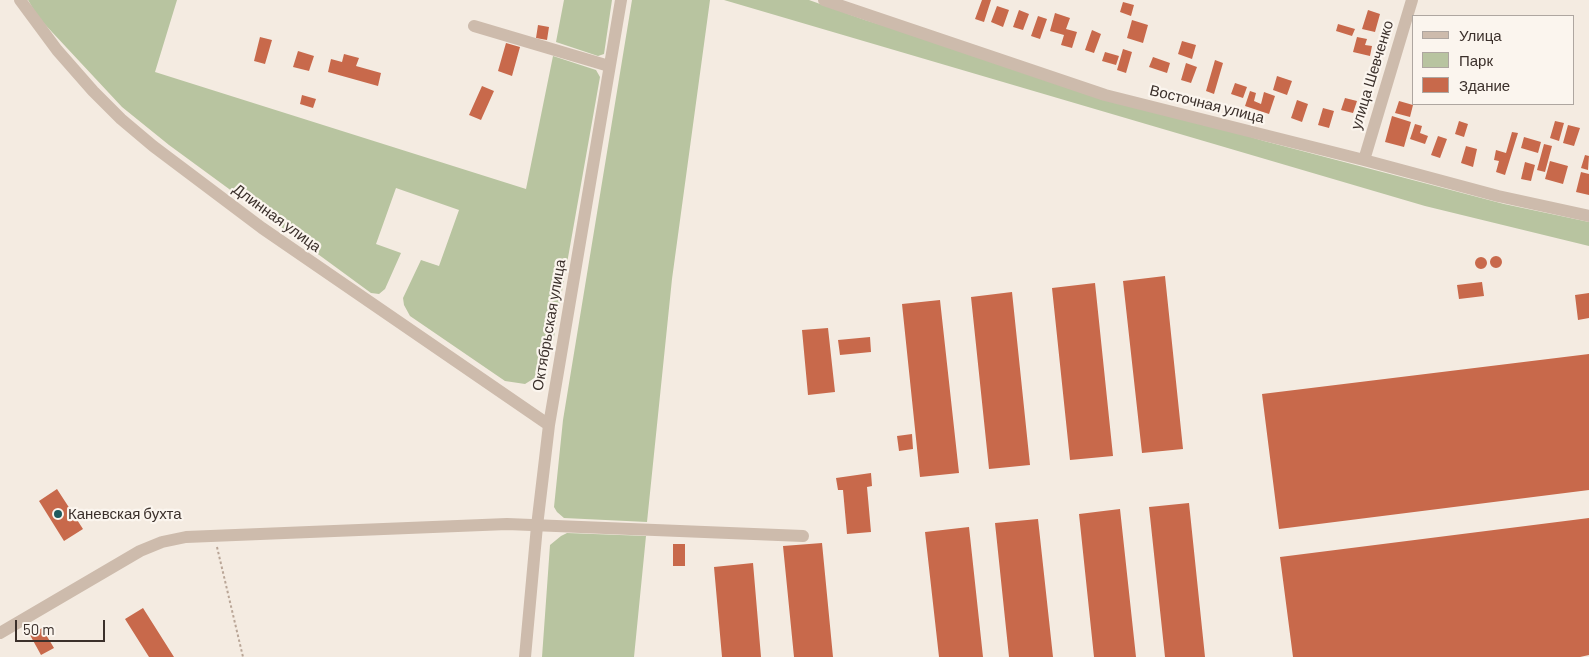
<!DOCTYPE html>
<html>
<head>
<meta charset="utf-8">
<style>
	body { margin:0 }
	#map { position:relative; width:1589px; height:657px; overflow:hidden; background:#f4ebe1; font-family:Barlow,sans-serif }
	canvas { display:block }
	.legend { position:absolute; left:1412px; top:15px; width:162px; height:90px; box-sizing:border-box; background:#fbf5ee; border:1px solid #aea6a0; margin:0; padding:6px 9px; list-style:none; font-size:15px; color:#3b302b }
	.legend li { display:flex; align-items:center; gap:10px; height:25px }
	.legend b { width:25px; border:1px solid #aea6a0 }
	.scale { position:absolute; left:15px; top:620px; width:90px; height:22px; box-sizing:border-box; border:2px solid #3b302b; border-top:0; padding-left:6px; font-size:15px; line-height:18px; white-space:nowrap; color:#3b302b; -webkit-text-stroke:4px #fbf5ee; paint-order:stroke }
</style>
</head>
<body>
<div id="map">
<canvas width="1589" height="657"></canvas>
<ul class="legend">
<li><b style="height:6px;background:#cdbbac"></b>Улица</li>
<li><b style="height:14px;background:#b8c4a0"></b>Парк</li>
<li><b style="height:14px;background:#c8694b"></b>Здание</li>
</ul>
<div class="scale">50 m</div>
</div>
<script>
const ctx = document.querySelector('canvas').getContext('2d');
ctx.lineJoin = 'round';
function paint(path, color) { ctx.fillStyle = color; ctx.fill(path, 'evenodd'); }
const toPath = rows => new Path2D(rows.map(r => 'M' + r).join(''));
function strokePath(path, color, width, dash) { ctx.strokeStyle = color; ctx.lineWidth = width; ctx.lineCap = dash ? 'butt' : 'round'; ctx.setLineDash(dash || []); ctx.stroke(path); }
function label(font, color, halo, rows, align = 'center') {
  ctx.font = font + ' Barlow,sans-serif'; ctx.lineWidth = 4.5; ctx.setLineDash([]); ctx.textBaseline = 'middle'; ctx.strokeStyle = halo; ctx.fillStyle = color; for (const [text, x, y, turn = 0] of rows) {
    ctx.save(); ctx.translate(x, y); ctx.rotate((+turn || 0) * Math.PI / 180); ctx.textAlign = isNaN(turn) ? turn : align; if (halo) ctx.strokeText(text, 0, 0); ctx.fillText(text, 0, 0); ctx.restore();
  }
}
const green = toPath([
	[28,0,177,0,155,72,526,189,553,56,596,70,600,77,552,348,547,365,541,374,525,384,505,381,410,316,404,305,403,298,421,260,439,266,459,210,396,188,376,244,401,253,385,289,379,294,371,293,169,145,122,107,38,17],
	[564,0,612,0,604,54,598,56,556,42],
	[632,0,710,0,672,279,647,522,564,518,557,512,554,507,563,420],
	[724,0,809,0,865,20,1264,141,1504,204,1589,222,1589,246,1425,206],
	[567,533,646,536,634,657,542,657,550,545,561,536]
]);
const building = toPath([
	[982,0,991,0,984,22,975,19],
	[1123,2,1134,5,1131,16,1120,12],
	[997,6,1009,10,1003,27,991,22],
	[1019,10,1029,14,1023,30,1013,27],
	[1368,10,1380,14,1375,32,1362,29],
	[1055,13,1070,18,1066,29,1077,32,1072,48,1061,45,1064,35,1050,31],
	[1038,16,1047,19,1040,39,1031,36],
	[1132,20,1148,25,1143,43,1127,38],
	[1338,24,1355,29,1352,36,1336,31],
	[538,25,549,27,547,40,536,38],
	[1092,30,1101,34,1094,53,1085,50],
	[260,37,272,40,265,64,254,61],
	[1357,37,1367,39,1365,45,1372,46,1370,56,1353,52],
	[1182,41,1196,45,1192,59,1178,54],
	[506,43,520,47,512,76,498,71],
	[1123,49,1132,52,1126,73,1117,70],
	[298,51,314,56,309,71,293,67],
	[1105,52,1119,56,1116,65,1102,61],
	[344,54,359,58,356,66,381,73,378,86,328,72,331,59,342,62],
	[1153,57,1170,63,1167,73,1149,67],
	[1215,60,1223,63,1214,94,1206,91],
	[1186,63,1197,67,1191,83,1181,80],
	[1277,76,1292,81,1287,95,1273,90],
	[1235,83,1247,87,1243,98,1231,94],
	[482,86,494,91,481,120,469,115],
	[1250,91,1256,93,1254,101,1261,104,1264,92,1275,96,1269,114,1245,106],
	[302,95,316,99,313,108,300,104],
	[1345,98,1357,101,1353,113,1341,110],
	[1297,100,1308,104,1302,122,1291,118],
	[1399,101,1413,105,1410,117,1395,113],
	[1323,108,1334,111,1329,128,1318,125],
	[1392,116,1411,122,1404,147,1385,142],
	[1459,121,1468,124,1464,137,1455,134],
	[1555,121,1564,123,1559,141,1550,138],
	[1415,124,1422,126,1420,133,1428,136,1425,144,1410,139],
	[1568,125,1580,128,1574,146,1563,143],
	[1512,132,1518,133,1505,175,1496,172,1499,161,1494,160,1496,150,1506,153],
	[1438,136,1447,139,1440,158,1431,155],
	[1524,137,1541,142,1538,153,1521,148],
	[1544,144,1552,146,1545,172,1537,170],
	[1466,146,1477,149,1473,167,1461,163],
	[1585,155,1589,156,1588,170,1581,168],
	[1550,161,1568,166,1563,184,1545,179],
	[1525,162,1535,165,1531,181,1521,179],
	[1581,172,1589,174,1589,195,1576,192],
	'1490 262a6 6 0 1 1 12 0a6 6 0 1 1-12 0Z',
	'1475 263a6 6 0 1 1 12 0a6 6 0 1 1-12 0Z',
	[1165,276,1183,449,1142,453,1123,281],
	[1482,282,1484,296,1459,299,1457,285],
	[1095,283,1113,456,1070,460,1052,288],
	[1012,292,1030,465,989,469,971,297],
	[1589,293,1589,318,1578,320,1575,295],
	[940,300,959,473,920,477,902,304],
	[828,328,835,392,808,395,802,330],
	[870,337,871,352,840,355,838,340],
	[1589,354,1589,490,1279,529,1262,394],
	[912,434,913,449,899,451,897,436],
	[871,473,872,486,867,487,871,532,847,534,843,490,838,490,836,478],
	[57,489,83,529,64,541,39,501],
	[1189,503,1205,657,1165,657,1149,507],
	[1120,509,1136,657,1094,657,1079,514],
	[1589,518,1589,655,1580,657,1293,657,1280,557],
	[1038,519,1053,657,1009,657,995,523],
	[969,527,983,657,939,657,925,532],
	[822,543,833,657,794,657,783,546],
	[673,544,685,544,685,566,673,566],
	[753,563,761,657,722,657,714,567],
	[143,608,174,657,149,657,125,619],
	[42,628,54,648,41,655,30,635]
]);
const path = toPath([
	[217,547,243,657]
]);
const minor = toPath([
	[20,0,57,50,93,91,121,119,153,146,262,228,549,425],
	[824,0,1105,95,1364,160,1498,196,1589,216],
	[474,26,609,66],
	[1364,160,1412,0],
	[0,633,140,551,162,542,186,537,507,524,803,536],
	[525,657,537,526,549,425,621,0]
]);
const markers = [
	[58,514,5,"#1f5a5e"]
];
const streetNames = [
	["улица Шевченко",1372,75,-73],
	["Восточная улица",1207,104,14],
	["Длинная улица",277,218,36],
	["Октябрьская улица",549,325,-80]
];
const poiNames = [
	["Каневская бухта",68,514]
];
paint(green, '#b8c4a0');
paint(building, '#c8694b');
strokePath(path, '#b9a596', 2, [2.5, 2.5]);
strokePath(minor, '#cdbbac', 12);
for (const [x, y, r, color] of markers) { const dot = new Path2D(); dot.arc(x, y, r, 0, 2 * Math.PI); ctx.fillStyle = color; ctx.fill(dot); strokePath(dot, '#fbf5ee', 2); }
label('15px', '#3b302b', '#fbf5ee', streetNames);
label('15px', '#3b302b', '#fbf5ee', poiNames, 'left');
</script>
</body>
</html>
